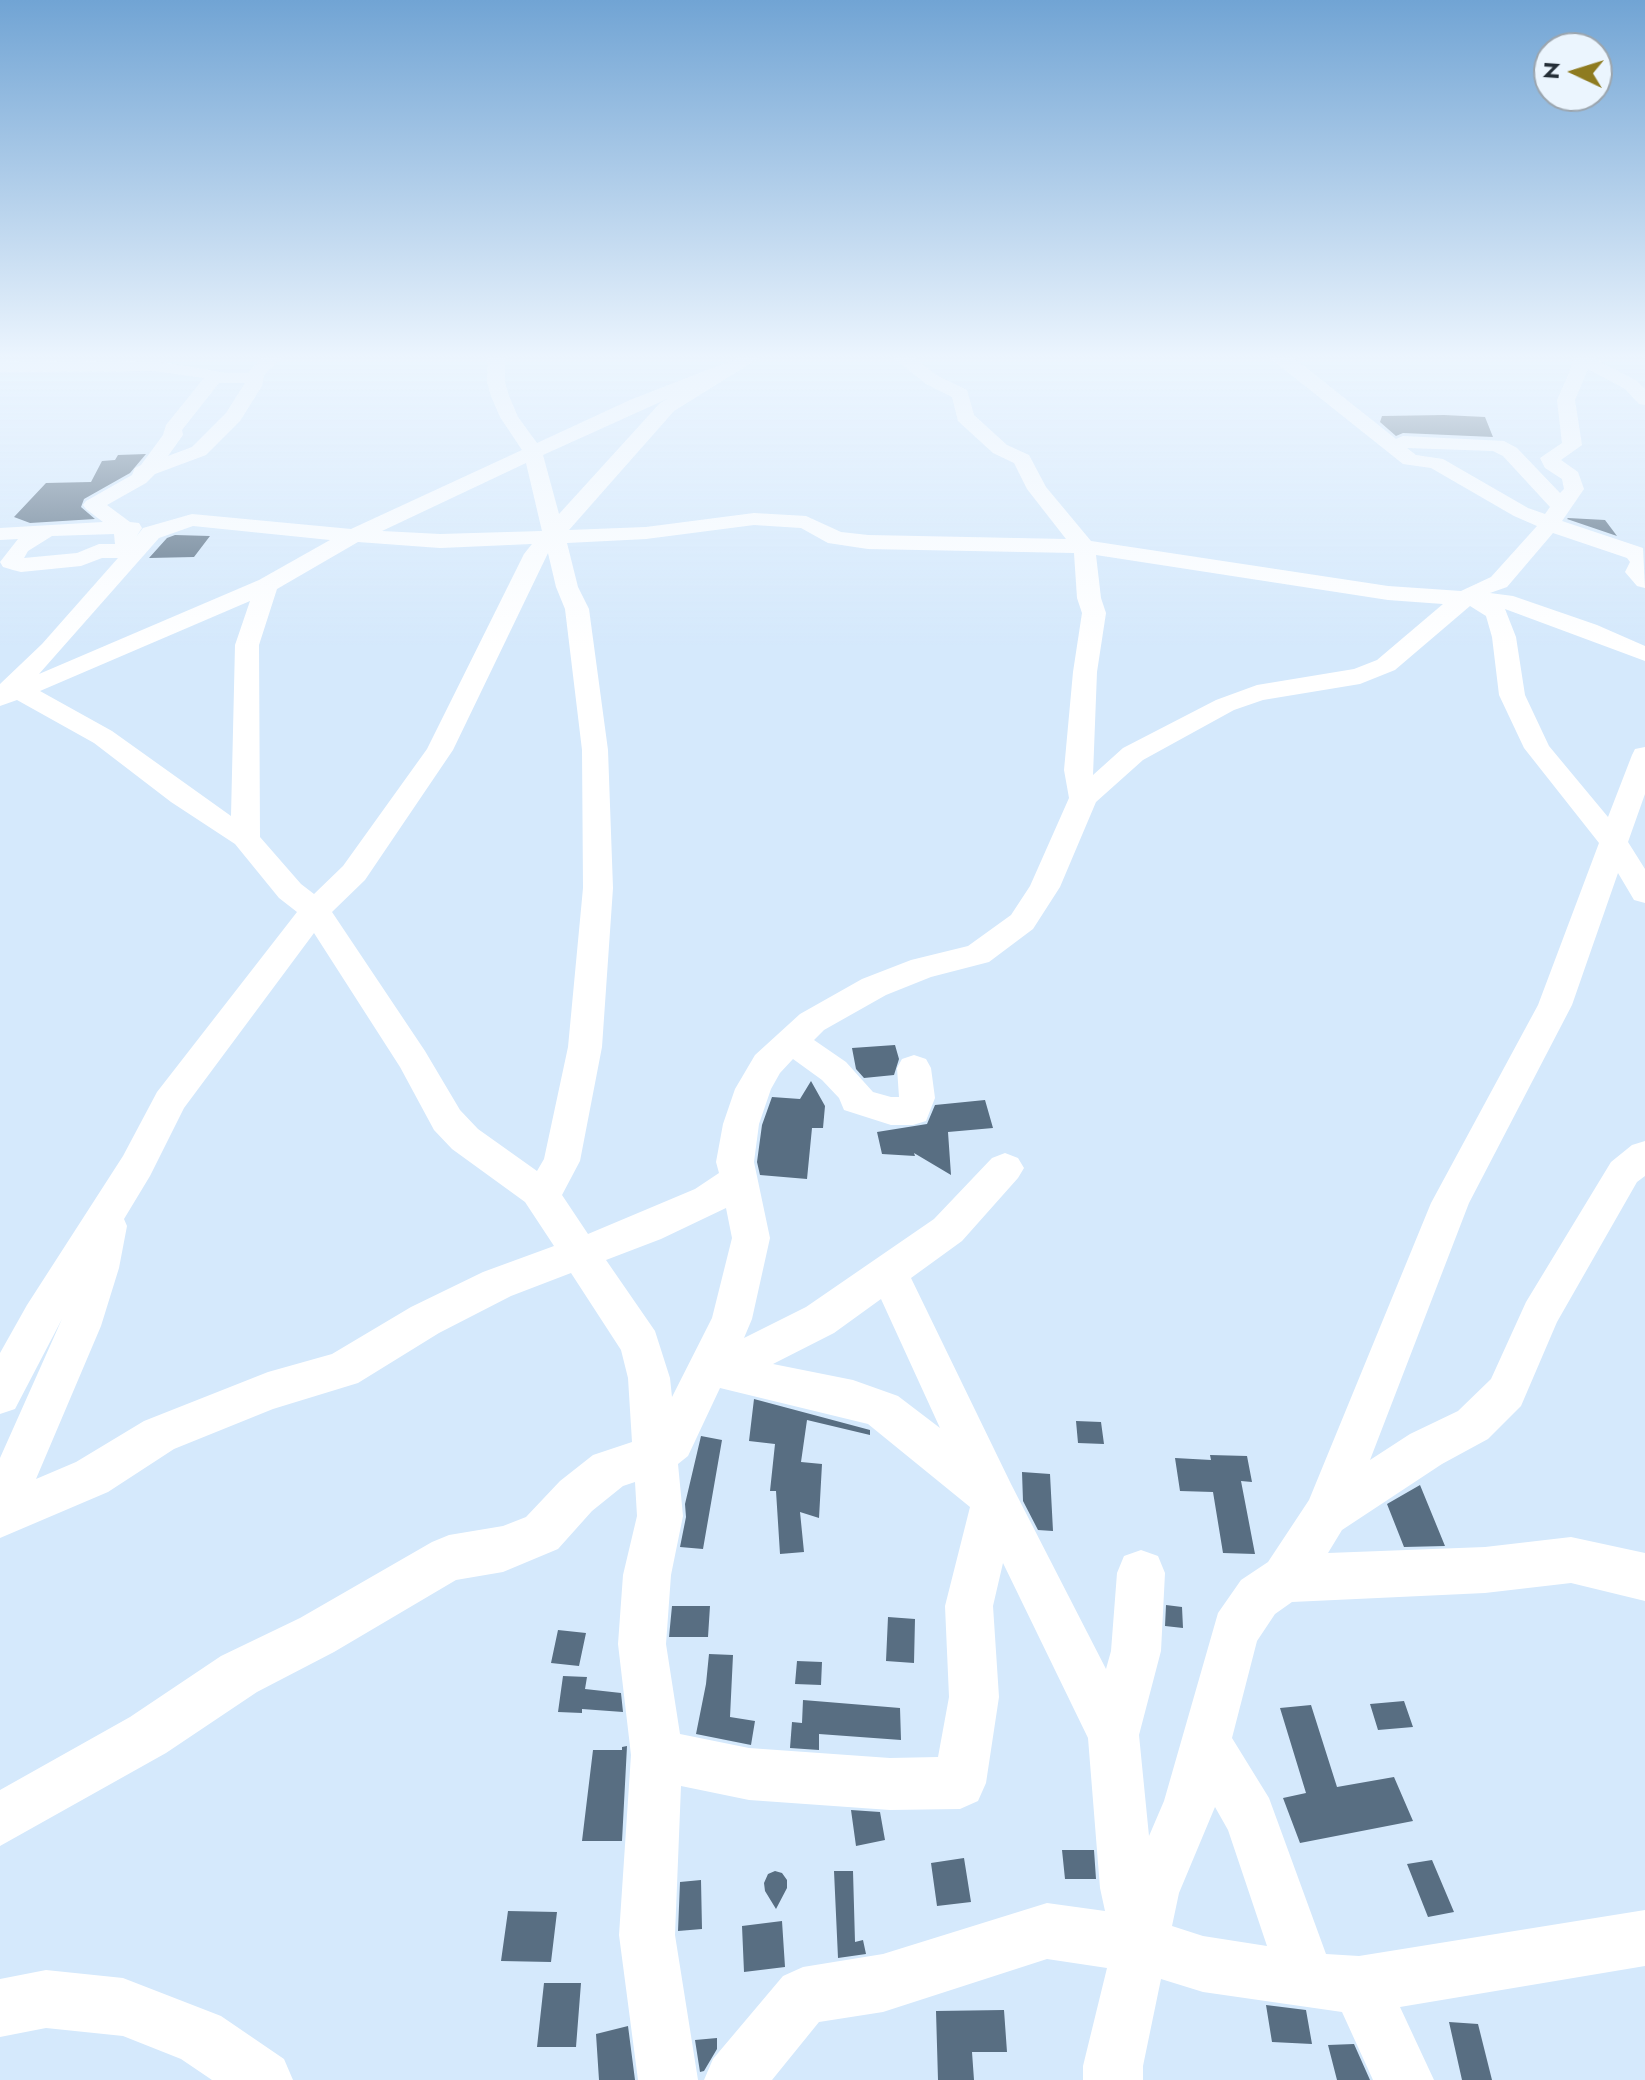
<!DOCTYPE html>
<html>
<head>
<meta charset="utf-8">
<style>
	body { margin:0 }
	#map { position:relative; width:1645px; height:2080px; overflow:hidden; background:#d5e9fc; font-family:Jost,sans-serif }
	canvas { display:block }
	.north { position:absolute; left:1533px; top:32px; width:80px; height:80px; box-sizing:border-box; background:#ebf5fe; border:2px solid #9ba5ae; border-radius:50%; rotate:274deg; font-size:22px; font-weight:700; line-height:32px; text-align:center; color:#242e37 }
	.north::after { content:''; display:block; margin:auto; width:28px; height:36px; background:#8e7b20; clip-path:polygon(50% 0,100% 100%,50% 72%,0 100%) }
</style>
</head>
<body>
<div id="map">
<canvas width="1645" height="2080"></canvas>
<div class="north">N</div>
</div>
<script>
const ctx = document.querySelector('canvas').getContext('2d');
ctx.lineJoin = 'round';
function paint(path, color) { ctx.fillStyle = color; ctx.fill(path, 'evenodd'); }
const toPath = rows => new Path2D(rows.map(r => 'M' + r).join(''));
const building = toPath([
	[1444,415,1485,417,1493,437,1403,433,1396,436,1380,422,1382,416],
	[146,454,130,473,84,499,81,507,95,519,30,523,14,517,46,483,91,482,102,461,115,460,118,455],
	[1568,518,1605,520,1617,536,1567,519],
	[175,535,210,536,194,557,149,558,167,538],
	[895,1045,899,1059,894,1075,864,1078,856,1069,852,1048],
	[811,1081,825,1106,823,1128,812,1128,807,1179,760,1175,757,1162,762,1125,772,1097,800,1099],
	[985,1100,993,1128,948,1132,951,1175,914,1153,915,1156,882,1154,877,1132,927,1124,935,1105],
	[754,1399,870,1430,870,1435,807,1420,801,1462,822,1464,819,1518,800,1512,804,1552,780,1554,776,1491,770,1491,775,1444,749,1441],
	[1076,1421,1101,1422,1104,1444,1078,1443],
	[701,1436,722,1440,703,1549,680,1547,686,1517,685,1504],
	[1210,1455,1247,1456,1252,1482,1241,1481,1255,1554,1223,1553,1213,1492,1180,1491,1175,1458,1211,1460],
	[1022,1472,1050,1474,1053,1531,1038,1530,1023,1501],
	[1420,1485,1445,1546,1404,1547,1387,1504],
	[1166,1605,1182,1607,1183,1628,1165,1626],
	[672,1606,710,1606,708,1637,669,1637],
	[888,1617,915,1619,914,1663,886,1661],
	[558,1630,586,1633,579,1666,551,1663],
	[709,1654,733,1655,730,1717,755,1721,751,1745,696,1734,706,1684],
	[797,1661,822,1662,821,1685,795,1684],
	[563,1676,587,1677,585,1689,621,1693,623,1712,582,1709,582,1713,558,1712],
	[803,1700,900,1708,901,1740,819,1734,819,1750,790,1748,792,1722,802,1723],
	[1404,1701,1413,1727,1378,1730,1370,1704],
	[1311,1705,1337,1787,1394,1777,1413,1821,1300,1843,1283,1798,1306,1793,1280,1708],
	[627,1746,622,1841,582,1841,593,1750,622,1750,622,1747],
	[851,1810,880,1812,885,1840,856,1846],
	[1062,1850,1094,1850,1096,1879,1065,1879],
	[964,1858,971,1902,937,1906,931,1863],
	[1432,1860,1454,1912,1428,1917,1407,1864],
	[775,1871,782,1873,787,1880,787,1888,776,1909,765,1891,764,1883,768,1874],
	[834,1871,853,1871,855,1942,863,1940,866,1954,838,1958],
	[701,1880,702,1929,678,1931,680,1882],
	[508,1911,557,1912,551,1962,501,1961],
	[782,1921,785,1967,744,1972,742,1926],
	[544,1983,581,1983,576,2047,537,2047],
	[1266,2005,1306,2010,1312,2044,1272,2042],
	[1004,2010,1007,2052,972,2052,974,2080,938,2080,936,2011],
	[1449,2022,1478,2024,1492,2080,1462,2080],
	[628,2026,635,2080,599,2080,596,2034],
	[717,2038,717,2049,704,2071,700,2072,695,2040],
	[1354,2044,1370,2080,1337,2080,1328,2045]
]);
const minor = toPath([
	[262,358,281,358,264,375,262,386,240,421,206,455,155,474,146,483,107,505,130,522,139,523,142,528,136,537,143,528,192,514,351,529,522,450,500,417,491,396,487,382,488,358,505,358,505,382,509,396,518,417,537,443,630,400,738,358,759,358,674,411,569,530,646,527,754,513,806,516,841,532,868,535,1066,539,1027,489,1014,463,993,453,958,421,952,397,926,384,894,358,914,358,938,376,967,390,974,415,1007,445,1029,455,1046,487,1091,541,1388,586,1461,591,1491,577,1537,526,1514,516,1431,468,1403,464,1270,358,1294,358,1396,439,1403,436,1504,441,1517,448,1560,493,1564,489,1562,479,1545,468,1540,458,1562,443,1557,400,1570,371,1573,358,1593,358,1637,381,1645,389,1645,405,1639,404,1625,389,1588,369,1575,400,1582,445,1561,460,1578,472,1584,489,1562,521,1643,548,1645,588,1637,586,1625,572,1630,562,1627,558,1553,533,1507,587,1490,593,1513,596,1597,625,1645,646,1645,661,1505,609,1516,637,1525,695,1549,746,1608,817,1632,755,1635,749,1645,747,1645,794,1628,842,1645,869,1645,903,1634,900,1618,873,1572,1005,1469,1203,1370,1460,1410,1434,1458,1411,1491,1379,1526,1302,1611,1162,1632,1145,1645,1141,1645,1176,1637,1182,1557,1322,1521,1406,1488,1439,1442,1464,1342,1530,1328,1553,1485,1547,1571,1537,1645,1553,1645,1601,1571,1583,1485,1593,1292,1602,1275,1614,1257,1641,1232,1738,1269,1798,1326,1954,1359,1956,1645,1910,1645,1966,1400,2007,1434,2080,1373,2080,1342,2012,1203,1992,1161,1979,1143,2066,1143,2080,1083,2080,1083,2066,1107,1968,1047,1959,883,2012,819,2022,772,2080,704,2080,713,2059,783,1976,803,1967,883,1954,1047,1903,1105,1911,1100,1888,1088,1738,1003,1563,993,1606,999,1697,986,1783,978,1801,960,1809,890,1810,749,1800,681,1786,675,1935,698,2080,638,2080,619,1935,631,1755,618,1644,623,1575,637,1516,635,1482,623,1486,592,1511,558,1549,503,1572,456,1580,334,1652,257,1692,166,1753,0,1846,0,1790,130,1717,221,1656,300,1618,432,1542,449,1535,503,1526,526,1517,560,1481,593,1455,632,1442,628,1378,621,1350,571,1273,511,1296,439,1333,358,1383,273,1409,174,1449,108,1492,0,1538,0,1458,62,1319,15,1409,0,1414,0,1353,27,1305,123,1156,157,1092,297,912,279,898,235,844,171,802,94,743,17,700,0,706,0,684,42,644,118,558,102,558,81,566,21,572,13,570,3,567,0,562,18,539,0,540,0,528,103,522,86,509,83,505,86,501,132,475,135,468,141,465,163,435,166,425,204,378,155,371,0,372,0,362,155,361,226,373,248,373,262,358],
	[219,383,245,383,226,413,192,447,168,456,183,435,182,430,219,383],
	[669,398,660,403,559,514,543,455,669,398],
	[1407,448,1493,451,1503,456,1550,507,1545,514,1528,508,1443,459,1416,455,1407,448],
	[526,463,542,531,440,534,382,531,526,463],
	[754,525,801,528,828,543,868,549,1074,553,1077,598,1082,613,1073,672,1064,770,1069,798,1030,886,1011,915,968,946,911,960,862,979,800,1014,755,1055,735,1089,723,1124,716,1162,719,1173,695,1189,588,1234,562,1195,580,1161,602,1047,613,888,608,750,589,609,578,587,567,543,646,539,754,525],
	[193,526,330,540,259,580,39,674,159,538,193,526],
	[114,534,115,544,99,544,77,553,24,558,28,551,52,536,114,534],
	[358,542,440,548,532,544,524,554,427,749,343,866,314,894,301,884,260,837,259,645,277,589,358,542],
	[548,553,556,587,565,609,582,750,583,888,568,1047,544,1159,537,1171,478,1129,460,1110,425,1051,332,912,365,880,453,750,548,553],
	[1096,555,1388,600,1443,604,1377,660,1354,669,1257,685,1216,700,1123,748,1093,775,1097,672,1106,613,1101,598,1096,555],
	[250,601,235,645,231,816,112,731,40,691,250,601],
	[1470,606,1486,616,1492,637,1499,695,1524,748,1599,843,1538,1005,1431,1203,1309,1500,1268,1562,1241,1580,1218,1613,1164,1801,1149,1836,1139,1735,1161,1651,1165,1573,1158,1556,1141,1550,1124,1556,1117,1573,1111,1651,1106,1669,1011,1484,911,1278,962,1241,1018,1178,1024,1168,1018,1158,1005,1153,992,1158,934,1219,806,1307,744,1338,752,1319,770,1238,754,1162,759,1124,771,1089,780,1073,793,1059,822,1080,839,1098,844,1110,891,1125,913,1125,926,1121,935,1098,931,1068,926,1059,914,1055,902,1059,897,1068,899,1097,891,1097,873,1092,846,1062,814,1040,824,1030,886,995,931,977,989,962,1033,929,1060,887,1096,802,1143,760,1234,710,1263,700,1360,684,1395,670,1470,606],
	[314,933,400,1067,434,1130,452,1149,525,1202,554,1246,483,1272,411,1307,332,1354,268,1372,144,1421,76,1462,36,1479,101,1326,119,1268,127,1226,124,1219,150,1176,184,1108,314,933],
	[726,1208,732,1238,712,1318,672,1397,670,1378,655,1331,606,1260,661,1239,726,1208],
	[881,1299,940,1428,898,1396,853,1380,773,1364,834,1333,881,1299],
	[720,1388,868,1424,970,1507,945,1606,949,1697,938,1757,890,1758,749,1748,680,1734,666,1644,671,1575,683,1516,678,1464,688,1456,720,1388],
	[1215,1807,1228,1830,1267,1946,1203,1936,1172,1926,1179,1893,1215,1807],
	[46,1970,123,1978,221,2016,284,2059,293,2080,212,2080,181,2059,123,2036,46,2028,0,2037,0,1979,46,1970]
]);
paint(building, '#586e82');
paint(minor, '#fff');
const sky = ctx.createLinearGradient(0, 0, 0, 649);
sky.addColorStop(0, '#71a4d4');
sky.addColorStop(0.55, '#ecf5fe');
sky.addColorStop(1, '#ecf5fe00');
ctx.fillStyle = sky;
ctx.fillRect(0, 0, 1645, 649);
</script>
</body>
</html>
